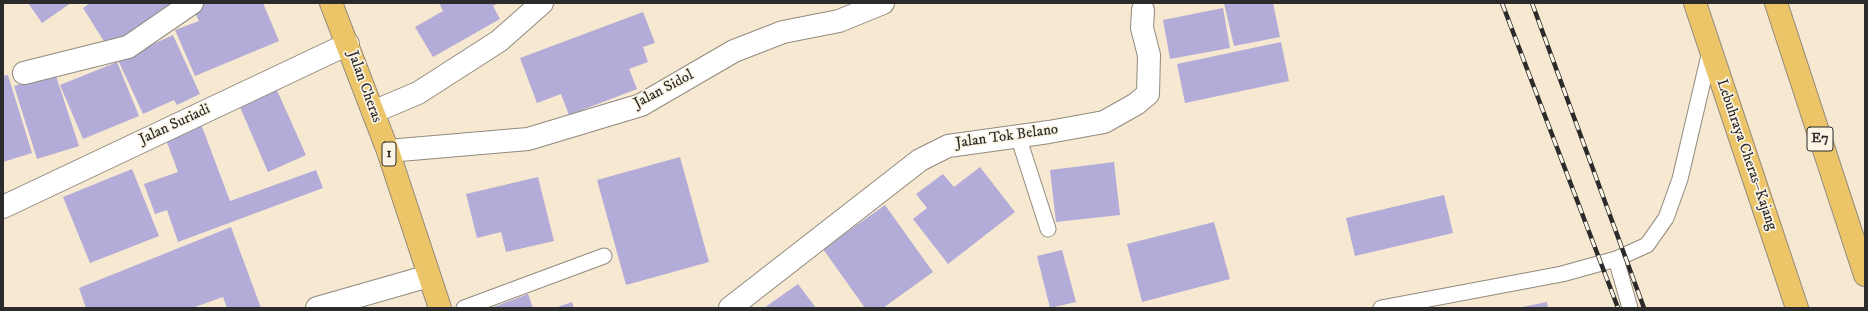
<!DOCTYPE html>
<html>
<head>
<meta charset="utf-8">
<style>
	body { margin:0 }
	#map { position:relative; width:1868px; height:311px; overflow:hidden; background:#f7e8d1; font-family:"IM FELL DW Pica",serif }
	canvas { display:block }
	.frame { position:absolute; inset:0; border:4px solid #2b2b2b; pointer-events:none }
</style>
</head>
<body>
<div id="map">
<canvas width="1868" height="311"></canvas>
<div class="frame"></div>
</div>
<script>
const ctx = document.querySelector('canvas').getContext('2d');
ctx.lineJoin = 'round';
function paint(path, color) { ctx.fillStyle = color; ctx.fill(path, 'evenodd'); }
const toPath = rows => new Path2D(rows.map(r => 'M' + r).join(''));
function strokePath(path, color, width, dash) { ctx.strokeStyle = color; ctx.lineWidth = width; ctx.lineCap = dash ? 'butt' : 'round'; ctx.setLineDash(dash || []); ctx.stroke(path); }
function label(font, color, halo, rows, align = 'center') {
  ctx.font = font + ' "IM FELL DW Pica",serif'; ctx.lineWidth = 3.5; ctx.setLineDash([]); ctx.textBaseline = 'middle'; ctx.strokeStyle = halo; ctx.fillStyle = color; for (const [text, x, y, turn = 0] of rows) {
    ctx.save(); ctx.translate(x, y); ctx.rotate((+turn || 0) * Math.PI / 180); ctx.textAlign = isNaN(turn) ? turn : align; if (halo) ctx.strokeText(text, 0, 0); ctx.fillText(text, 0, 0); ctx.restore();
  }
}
const building = toPath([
	[28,3,71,3,42,23],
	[90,3,179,3,110,51,83,8],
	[201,3,263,3,279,41,195,76,175,30,199,21,192,7],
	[439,3,498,3,493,6,500,19,433,57,415,27,443,11],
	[1224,3,1273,3,1280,37,1234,46],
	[1223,8,1230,48,1170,59,1163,20],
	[643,12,655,43,643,47,648,62,629,69,637,89,569,115,561,94,537,103,520,58],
	[173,35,200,94,177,105,174,100,143,114,118,60],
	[1281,42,1289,81,1185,103,1177,64],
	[117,62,139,116,83,139,60,85],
	[55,73,79,146,37,159,14,86],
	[8,75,32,153,3,162,3,76],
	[276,88,306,155,268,172,239,105],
	[201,124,230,201,316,170,323,188,178,242,167,210,155,214,144,184,178,172,165,137],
	[680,157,709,262,626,285,597,180],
	[1114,162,1120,215,1056,222,1050,170],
	[980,167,1015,212,948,264,913,219,927,208,916,194,943,174,954,187],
	[132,169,159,236,90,263,63,197],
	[538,177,554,241,506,252,501,232,477,238,466,194],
	[1444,195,1453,233,1355,256,1346,218],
	[885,205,933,272,883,308,865,308,823,249],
	[1214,222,1230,279,1142,302,1127,244],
	[231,227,261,308,227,308,223,297,192,308,86,308,79,288],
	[1062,250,1076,302,1050,308,1037,256],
	[798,284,816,308,764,308],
	[528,294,533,308,491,308],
	[572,302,574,308,555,308],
	[1547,302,1548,308,1522,308,1522,307]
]);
const lane = toPath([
	[1018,136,1048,229],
	[464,308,604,256],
	[1381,308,1562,274,1616,259],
	[1630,308,1616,259,1647,245,1666,218,1680,179,1710,51]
]);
const street = toPath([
	[24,73,128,47,192,3],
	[373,112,418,93,499,41,542,3],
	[388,151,528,139,641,105,734,51,783,32,839,21,883,3],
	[3,207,348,44],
	[317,308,429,276],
	[730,308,920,160,948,146,1049,132,1104,122,1136,104,1148,94,1149,55,1142,28,1143,10]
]);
const primary = toPath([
	[331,3,388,151,440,308]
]);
const highway = toPath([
	[1695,3,1797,308],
	[1776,3,1865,275]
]);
const rail = toPath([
	[1502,3,1618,308],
	[1532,3,1644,308]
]);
const shields = [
	[1820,139,26],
	[389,154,14]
];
const shieldNames = [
	["E7",1820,139],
	["1",389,154]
];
const streetNames = [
	["Jalan Cheras",364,87,70],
	["Jalan Sidol",664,90,-28],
	["Jalan Suriadi",175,125,-25],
	["Jalan Tok Belano",1007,137,-8],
	["Lebuhraya Cheras–Kajang",1746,155,71]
];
paint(building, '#b4acd8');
strokePath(lane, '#918a7e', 17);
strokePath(street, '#918a7e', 24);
strokePath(primary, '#918a7e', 24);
strokePath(highway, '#918a7e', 24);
strokePath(lane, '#fff', 15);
strokePath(street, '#fff', 22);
strokePath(primary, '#edc569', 22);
strokePath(highway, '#edc569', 22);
strokePath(rail, '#2b2b2b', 4.5);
strokePath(rail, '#fcf5e5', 3, [9]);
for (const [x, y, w] of shields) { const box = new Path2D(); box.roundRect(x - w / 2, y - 12, w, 24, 3); ctx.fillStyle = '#fcf5e5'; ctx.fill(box); strokePath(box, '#2b2b2b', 1); }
label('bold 14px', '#2b2b2b', null, shieldNames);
label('15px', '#2b2b2b', '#fcf5e5', streetNames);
</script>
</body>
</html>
